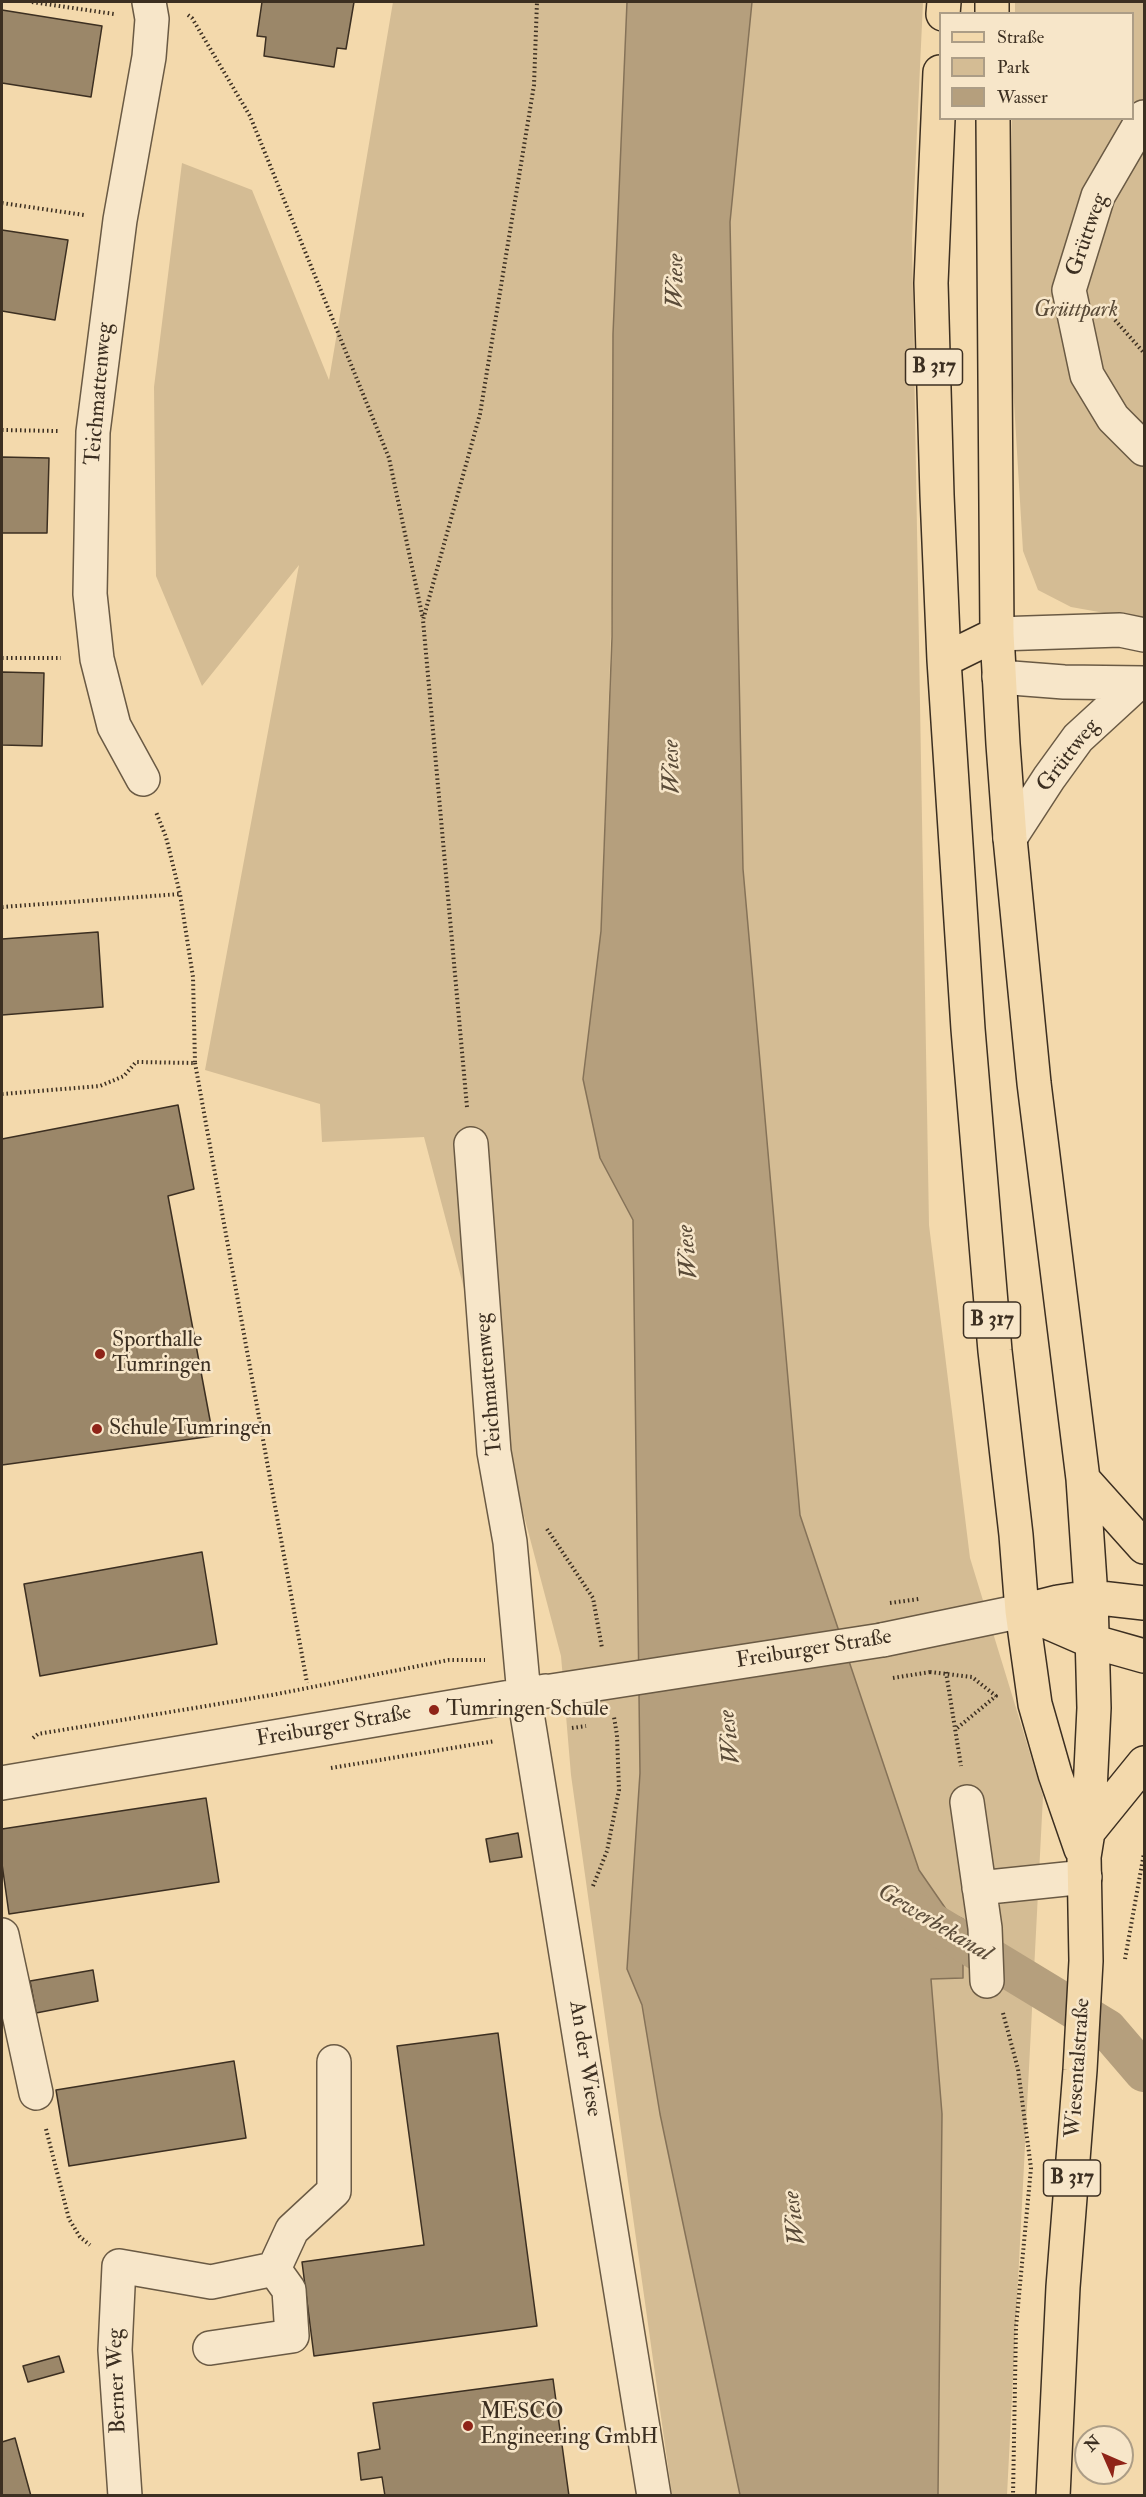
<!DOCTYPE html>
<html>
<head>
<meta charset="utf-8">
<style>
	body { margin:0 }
	#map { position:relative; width:1146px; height:2497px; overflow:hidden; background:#f3d9ac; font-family:"IM FELL Double Pica",serif }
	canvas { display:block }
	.frame { position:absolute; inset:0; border:3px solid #3c2f21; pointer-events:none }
	.legend { position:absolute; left:939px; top:12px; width:195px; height:108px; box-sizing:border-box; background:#f7e6c9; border:2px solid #ac9d86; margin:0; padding:8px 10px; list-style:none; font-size:18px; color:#3c2f21 }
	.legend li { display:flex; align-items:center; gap:12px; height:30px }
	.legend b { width:30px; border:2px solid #ac9d86 }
	.north { position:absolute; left:1074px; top:2425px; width:60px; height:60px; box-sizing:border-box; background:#f7e6c9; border:2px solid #ac9d86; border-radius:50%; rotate:315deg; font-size:16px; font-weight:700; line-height:24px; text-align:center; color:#3c2f21 }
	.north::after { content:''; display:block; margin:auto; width:21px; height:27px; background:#8f2418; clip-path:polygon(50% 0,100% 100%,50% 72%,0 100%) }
</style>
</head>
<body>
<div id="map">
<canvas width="1146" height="2497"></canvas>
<div class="frame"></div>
<ul class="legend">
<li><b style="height:8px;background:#f3d9ac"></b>Straße</li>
<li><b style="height:16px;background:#d4bc94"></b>Park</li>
<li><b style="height:16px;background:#b59f7d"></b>Wasser</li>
</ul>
<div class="north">N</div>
</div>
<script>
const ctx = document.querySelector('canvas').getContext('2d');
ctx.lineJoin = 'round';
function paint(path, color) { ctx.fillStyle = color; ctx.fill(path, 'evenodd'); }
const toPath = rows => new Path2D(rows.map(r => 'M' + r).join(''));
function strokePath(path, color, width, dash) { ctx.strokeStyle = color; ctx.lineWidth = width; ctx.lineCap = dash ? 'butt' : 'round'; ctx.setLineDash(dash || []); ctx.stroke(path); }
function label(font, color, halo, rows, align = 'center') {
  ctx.font = font + ' "IM FELL Double Pica",serif'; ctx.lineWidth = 5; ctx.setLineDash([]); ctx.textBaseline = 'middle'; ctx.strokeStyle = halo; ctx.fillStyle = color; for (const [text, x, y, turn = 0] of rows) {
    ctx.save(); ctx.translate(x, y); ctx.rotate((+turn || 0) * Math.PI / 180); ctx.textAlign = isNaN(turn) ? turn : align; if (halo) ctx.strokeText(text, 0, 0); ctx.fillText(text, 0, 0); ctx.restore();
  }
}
const green = toPath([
	[393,2,627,2,613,334,612,604,601,931,583,1079,600,1158,633,1220,640,1773,627,1969,642,2005,660,2114,740,2495,672,2495,571,1775,561,1656,424,1137,322,1142,320,1104,205,1070,299,565,202,686,156,576,154,387,182,163,252,190,329,380],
	[743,2,923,2,912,240,929,1225,970,1558,1043,1796,1007,2495,938,2495,942,2114,931,1978,948,1912,919,1871,800,1515,743,869,730,222],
	[1015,2,1144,2,1144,620,1071,607,1038,590,1023,551,1008,303,1012,119,1132,118,1132,14,1015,13]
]);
const water = toPath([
	[627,2,752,2,730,222,743,869,800,1515,919,1870,948,1912,963,1919,963,1978,931,1979,942,2114,938,2495,740,2495,660,2114,642,2005,627,1969,640,1773,633,1220,600,1158,583,1079,601,931,612,637,613,334,627,2]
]);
const canal = toPath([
	[916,1913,1107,2029,1144,2072]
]);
const building = toPath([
	[262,2,354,2,346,49,337,48,334,67,264,56,266,37,257,36,262,2],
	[2,10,102,26,91,97,2,83,2,10],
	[2,230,68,240,55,320,2,311,2,230],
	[2,457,49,458,47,533,2,533,2,457],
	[2,672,44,673,42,746,2,745,2,672],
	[98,932,103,1007,2,1015,2,939,98,932],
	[178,1105,194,1189,168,1196,213,1436,2,1465,2,1139,178,1105],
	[202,1552,217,1644,40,1676,24,1584,202,1552],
	[206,1798,219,1882,9,1914,2,1864,2,1829,206,1798],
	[518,1833,522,1857,490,1862,486,1839,518,1833],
	[93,1970,98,2001,36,2013,30,1981,93,1970],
	[498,2033,537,2326,314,2356,302,2262,424,2245,397,2046,498,2033],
	[234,2061,246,2138,69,2166,56,2090,234,2061],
	[59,2356,64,2372,28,2382,23,2366,59,2356],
	[553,2379,569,2496,385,2496,382,2477,361,2480,358,2453,380,2449,373,2403,553,2379],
	[15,2438,31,2496,2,2496,2,2442,15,2438]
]);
const path = toPath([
	[32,2,114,14],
	[188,15,192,18,250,116,389,458,423,619],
	[2,203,84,215],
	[1115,320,1144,353],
	[2,430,58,431],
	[2,658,61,658],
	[2,907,180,894],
	[195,1063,307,1683],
	[2,1094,100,1086,124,1076,136,1062,195,1063,193,977,180,894,166,837,156,812],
	[467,1107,423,620,480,414,534,85,537,2],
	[547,1529,593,1598,602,1648],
	[930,1672,972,1677,996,1696,956,1729],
	[946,1672,961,1766],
	[33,1738,38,1734,272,1695,449,1660,485,1660],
	[331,1768,495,1741],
	[593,1886,607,1851,619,1790,617,1735,614,1717],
	[1125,1959,1144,1853],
	[1003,2013,1018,2069,1031,2168,1016,2327,1013,2496],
	[46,2129,69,2219,80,2237,90,2245]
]);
const minor = toPath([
	[1144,117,1098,196,1069,290,1087,375,1113,418,1144,449],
	[997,634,1120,630,1144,635],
	[999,677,1064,682,1144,683],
	[143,779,114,726,97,659,90,594,93,432,120,220,149,57,152,19,149,2],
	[1010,838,1049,778,1078,738,1138,683],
	[471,1144,494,1452,510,1542,524,1695,654,2496],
	[882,1640,1022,1611],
	[2,1783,546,1691],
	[967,1802,985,1928,987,1981],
	[979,1888,1085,1877],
	[2,1935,36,2093],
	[210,2348,292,2336,289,2290,274,2269],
	[125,2496,115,2350,119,2266,211,2282,274,2269,292,2230,334,2191,334,2062]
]);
const major = toPath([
	[992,2,992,14],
	[943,14,944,2],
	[940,72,931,283,937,495,944,660,968,1029,995,1351,1016,1535,1022,1611,1035,1704,1055,1774,1081,1849],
	[993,118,997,634,1003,744,1010,838,1034,1083,1083,1479,1091,1597,1094,1708,1088,1832,1084,1857,1086,1961,1080,2070,1063,2287,1053,2496],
	[944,660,997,634],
	[1083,1479,1144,1547],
	[1022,1611,1091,1641,1144,1656],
	[1022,1611,1058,1602,1091,1597,1144,1603],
	[1088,1832,1144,1763]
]);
const pathBridge = toPath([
	[890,1603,919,1599],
	[893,1678,930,1672],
	[572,1728,586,1726]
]);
const minorBridge = toPath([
	[551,1691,882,1640]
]);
const markers = [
	[100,1354,6,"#8f2418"],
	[97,1429,6,"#8f2418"],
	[434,1710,6,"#8f2418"],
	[468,2426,6,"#8f2418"]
];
const shields = [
	[934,367,57],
	[992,1320,57],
	[1072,2178,57]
];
const shieldNames = [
	["B 317",934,367],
	["B 317",992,1320],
	["B 317",1072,2178]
];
const streetNames = [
	["Grüttweg",1088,235,-71],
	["Teichmattenweg",100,394,-85],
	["Grüttweg",1069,756,-52],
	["Teichmattenweg",490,1384,-95],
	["Freiburger Straße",814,1650,-9],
	["Freiburger Straße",334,1727,-10],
	["An der Wiese",584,2059,81],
	["Wiesentalstraße",1079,2068,-86],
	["Berner Weg",118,2381,-92]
];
const parkNames = [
	["Grüttpark",1076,311]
];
const poiNames = [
	["Sporthalle",112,1341],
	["Tumringen",112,1366],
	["Schule Tumringen",109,1429],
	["Tumringen Schule",446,1710],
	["MESCO",480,2413],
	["Engineering GmbH",480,2438]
];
const waterNames = [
	["Wiese",677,281,-89],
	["Wiese",673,767,-91],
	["Wiese",689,1252,-95],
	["Wiese",731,1737,-96],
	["Gewerbekanal",934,1924,31],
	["Wiese",796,2218,-97]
];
paint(green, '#d4bc94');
paint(water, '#b59f7d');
strokePath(water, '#857258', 1.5);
strokePath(canal, '#b59f7d', 40);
paint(building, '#9b8769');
strokePath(building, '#3c2f21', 1.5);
strokePath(minor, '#6a5a44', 36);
strokePath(major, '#3c2f21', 36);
strokePath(path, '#3c2f21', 4, [1.5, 3]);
strokePath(minor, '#f7e6c9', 33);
strokePath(major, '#f3d9ac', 33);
strokePath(minorBridge, '#6a5a44', 36, []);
strokePath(pathBridge, '#3c2f21', 4, [1.5, 3]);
strokePath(minorBridge, '#f7e6c9', 33);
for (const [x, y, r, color] of markers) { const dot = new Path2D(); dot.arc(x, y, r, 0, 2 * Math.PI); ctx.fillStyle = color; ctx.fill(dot); strokePath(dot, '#f7e6c9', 2); }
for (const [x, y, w] of shields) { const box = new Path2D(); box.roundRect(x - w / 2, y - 18, w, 36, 4.5); ctx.fillStyle = '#f7e6c9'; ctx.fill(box); strokePath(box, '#3c2f21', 1.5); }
label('bold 21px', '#3c2f21', null, shieldNames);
label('22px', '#3c2f21', '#f7e6c9', streetNames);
label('italic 22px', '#5a4b38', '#f7e6c9', parkNames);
label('22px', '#3c2f21', '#f7e6c9', poiNames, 'left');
label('italic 24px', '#5a4b38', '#f7e6c9', waterNames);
</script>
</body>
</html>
